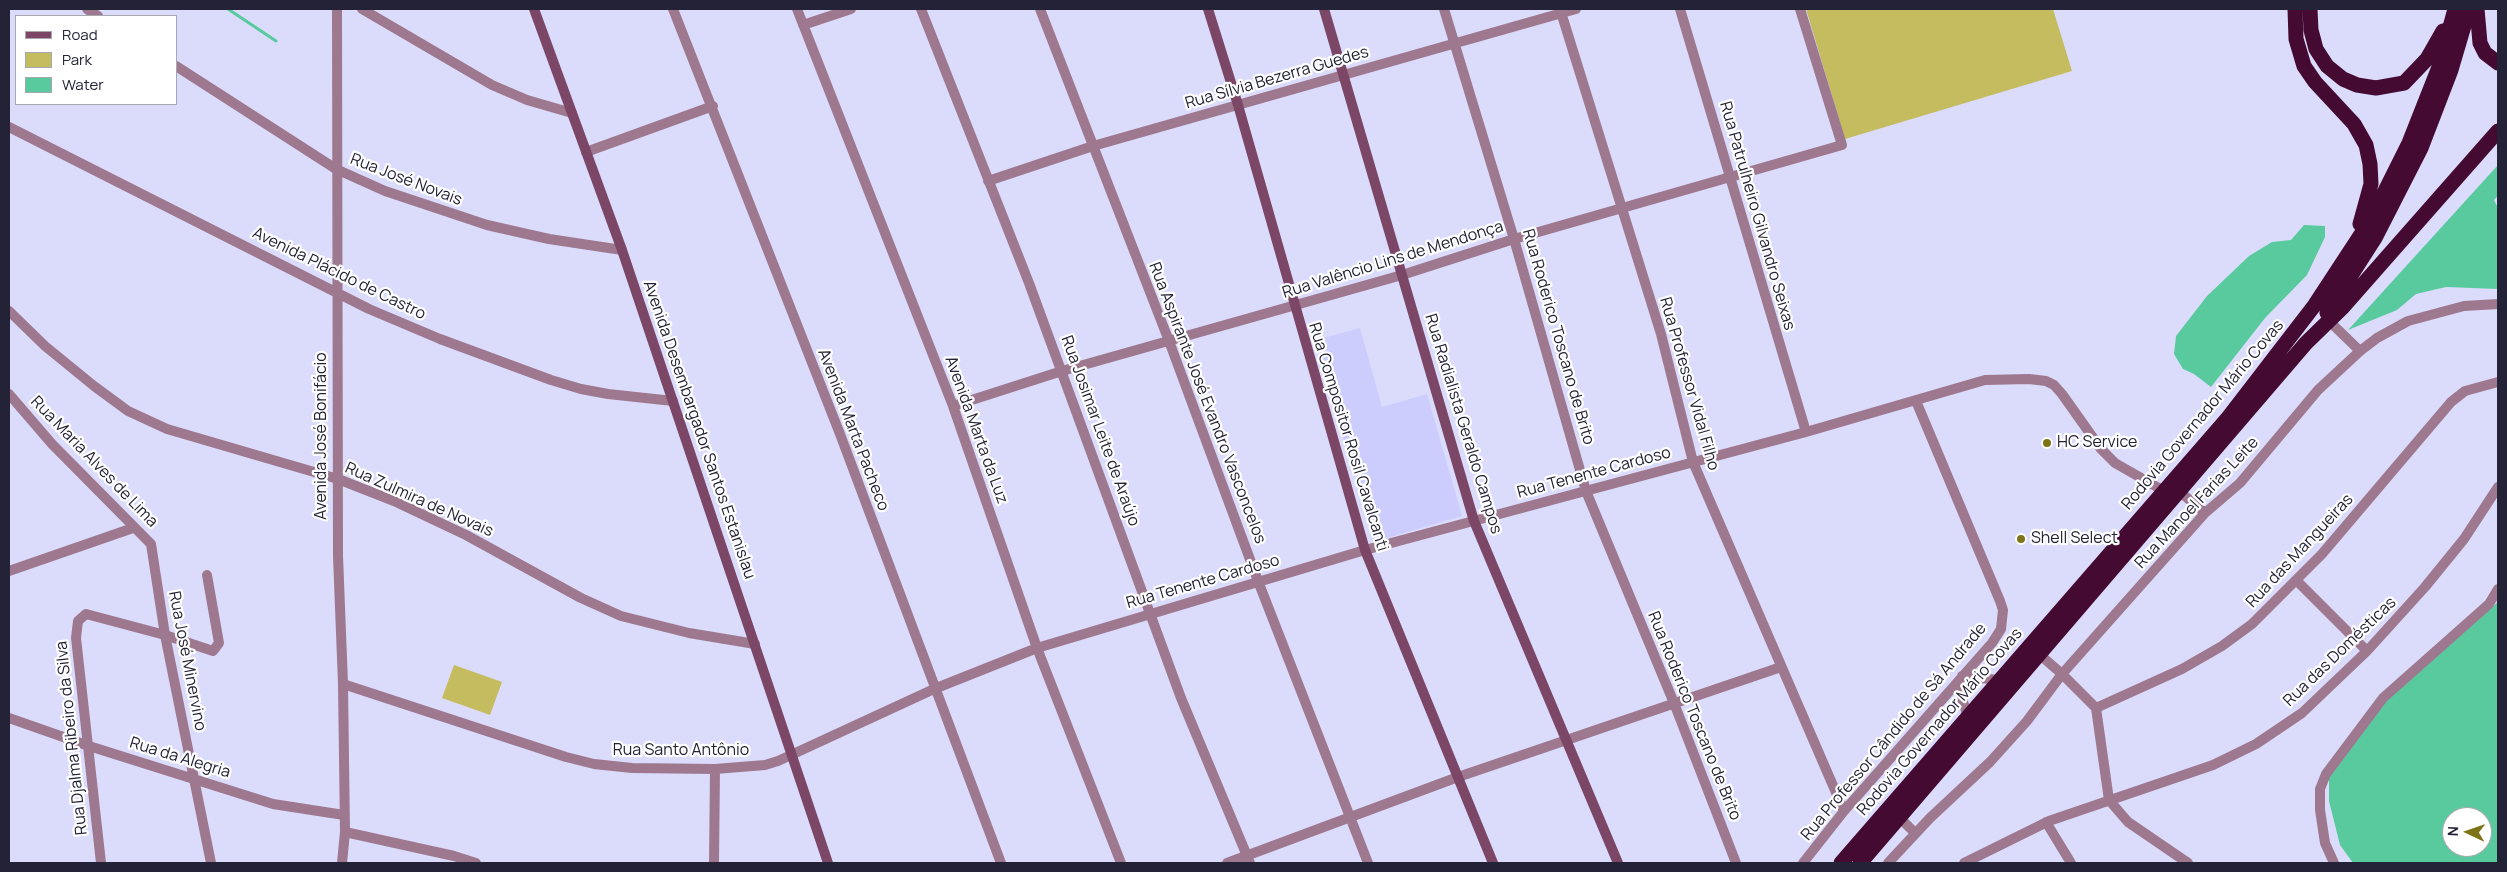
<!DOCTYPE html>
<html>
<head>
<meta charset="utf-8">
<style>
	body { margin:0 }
	#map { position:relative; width:2507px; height:872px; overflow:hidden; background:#dbdcfc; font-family:Manrope,sans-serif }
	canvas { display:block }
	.frame { position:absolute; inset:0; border:10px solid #232236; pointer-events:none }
	.legend { position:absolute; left:15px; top:15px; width:162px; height:90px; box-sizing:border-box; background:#fff; border:1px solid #a7a7af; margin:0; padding:6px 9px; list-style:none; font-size:15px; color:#232236 }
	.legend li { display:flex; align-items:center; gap:10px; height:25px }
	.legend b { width:25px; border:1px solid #a7a7af }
	.north { position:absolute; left:2442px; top:807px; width:50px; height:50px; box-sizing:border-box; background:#fff; border:1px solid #a7a7af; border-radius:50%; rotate:273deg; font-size:14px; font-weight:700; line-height:20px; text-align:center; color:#232236 }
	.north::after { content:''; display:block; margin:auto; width:18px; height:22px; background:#7c7417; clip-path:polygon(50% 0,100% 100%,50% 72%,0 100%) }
</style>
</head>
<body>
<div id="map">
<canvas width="2507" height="872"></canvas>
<div class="frame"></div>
<ul class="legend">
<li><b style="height:6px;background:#7c4767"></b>Road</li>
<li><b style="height:14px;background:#c4bc5e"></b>Park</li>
<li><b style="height:14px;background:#59ca9d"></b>Water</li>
</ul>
<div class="north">N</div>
</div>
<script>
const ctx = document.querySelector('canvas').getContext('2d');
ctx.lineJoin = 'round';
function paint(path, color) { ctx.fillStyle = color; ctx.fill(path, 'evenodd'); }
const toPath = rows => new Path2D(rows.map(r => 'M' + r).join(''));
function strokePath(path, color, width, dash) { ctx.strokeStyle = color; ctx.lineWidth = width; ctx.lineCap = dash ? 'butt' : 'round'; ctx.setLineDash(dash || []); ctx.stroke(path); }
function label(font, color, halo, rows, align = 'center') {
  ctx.font = font + ' Manrope,sans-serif'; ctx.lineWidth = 4.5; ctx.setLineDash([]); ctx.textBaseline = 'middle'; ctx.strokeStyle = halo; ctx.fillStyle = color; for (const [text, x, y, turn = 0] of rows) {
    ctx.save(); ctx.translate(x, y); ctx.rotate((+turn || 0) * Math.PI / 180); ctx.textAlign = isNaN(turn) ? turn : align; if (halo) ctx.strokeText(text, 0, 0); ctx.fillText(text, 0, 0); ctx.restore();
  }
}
const built = toPath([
	[1360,328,1382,407,1427,394,1462,516,1373,542,1316,340]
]);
const green = toPath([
	[1806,9,2053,9,2072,71,1845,139],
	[454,665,502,682,490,715,442,698]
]);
const water = toPath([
	[2498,165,2498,196,2494,200,2498,208,2498,289,2446,287,2416,294,2397,310,2348,330],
	[2304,225,2325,226,2325,237,2307,275,2265,318,2211,387,2194,374,2183,369,2174,354,2176,336,2207,296,2249,256,2272,242,2291,240],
	[2498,602,2498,863,2353,863,2340,845,2329,801,2329,773,2376,707],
	[2452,817,2482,817,2482,847,2452,847]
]);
const stream = toPath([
	[228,9,276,41]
]);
const street = toPath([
	[87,9,98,16],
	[337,9,338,556,343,684,345,832,342,863],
	[362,9,492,85,527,100,572,113],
	[673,9,840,434,1001,863],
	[797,9,953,406,1037,648,1121,863],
	[921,9,1029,283,1181,698,1250,863],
	[1040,9,1169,341,1258,581,1368,863],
	[1444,9,1514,239,1586,491,1674,703,1736,863],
	[1560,9,1661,334,1693,462,1844,811],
	[1680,9,1806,432],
	[803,25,851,9],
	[176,66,336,169,385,191,487,225,549,239,622,250],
	[9,127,369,309,440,339,551,380,581,389,608,394,673,401],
	[586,152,713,106],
	[988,181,1093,146,1576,9],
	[9,311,45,346,94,386,128,411,167,429,338,479,394,501,466,535,581,598,621,616,689,633,755,644],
	[2329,321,2360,351],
	[9,394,52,444,151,544,165,635,211,863],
	[953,406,1062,371,1402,275,1514,239,1842,145,1800,9],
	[2179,491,2205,513],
	[9,571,133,528],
	[2296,580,2367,651],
	[2039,654,2062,674,2096,708,2109,800],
	[1962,676,1999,680],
	[1957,683,1968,717],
	[343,684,566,757,594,764,632,768,715,769,765,765,778,761,934,689,1037,648,1365,550,1806,432,1985,380,2029,379,2046,381,2054,385,2062,394,2101,449,2115,463,2164,491],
	[2096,708,2182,669,2222,646,2252,624,2322,554,2451,402,2465,391,2498,382],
	[9,718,89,746,273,804,344,815],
	[2109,800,2128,822,2188,863],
	[1899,817,1915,833],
	[2046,822,2071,863],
	[345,832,454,856,476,863],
	[101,863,76,638,78,621,86,614,165,635,213,651,219,643,207,575],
	[714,863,715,769],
	[1227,863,1458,777,1781,667],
	[1803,863,1844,811,1992,643,2001,629,2003,610,2000,601,1916,401],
	[1888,863,1930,818,1990,762,2027,721,2062,674,2205,513,2240,483,2318,390,2360,351,2377,338,2408,321,2464,306,2498,304],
	[1964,863,2049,821,2213,765,2256,744,2302,713,2367,651,2425,587,2464,539,2498,487],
	[2334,863,2325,843,2320,810,2320,789,2326,774,2383,698,2489,604,2498,589]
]);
const secondary = toPath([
	[534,9,622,250,828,863],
	[1208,9,1238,105,1365,550,1493,863],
	[1324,9,1474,521,1618,863]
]);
const highway = toPath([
	[2295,9,2296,39,2304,66,2315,82,2354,124,2366,145,2370,164,2371,184,2360,224],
	[2310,9,2311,30,2316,49,2327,66,2343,79,2357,85,2376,88,2404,83,2427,59,2443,31],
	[2477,9,2480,43,2485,53,2498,63],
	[2327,313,2375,238,2421,148,2451,70,2469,9],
	[1841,863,2227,419,2314,306,2371,219,2409,143,2439,67,2455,9],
	[1860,863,2306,343,2343,307,2498,131]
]);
const markers = [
	[2047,443,5,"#7c7417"],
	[2021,539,5,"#7c7417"]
];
const streetNames = [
	["Rua Sílvia Bezerra Guedes",1277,78,-16],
	["Rua José Novais",406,180,21],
	["Rua Patrulheiro Gilvandro Seixas",1757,216,74],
	["Rua Valêncio Lins de Mendonça",1393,260,-17],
	["Avenida Plácido de Castro",339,274,26],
	["Rua Roderico Toscano de Brito",1558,337,74],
	["Rua Professor Vidal Filho",1689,384,74],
	["Rua Aspirante José Evandro Vasconcelos",1207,403,69],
	["Rodovia Governador Mário Covas",2203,415,-50],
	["Rua Radialista Geraldo Campos",1463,424,73],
	["Avenida Desembargador Santos Estanislau",699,430,71],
	["Avenida Marta Pacheco",853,430,69],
	["Avenida Marta da Luz",976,430,70],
	["Rua Josimar Leite de Araújo",1100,431,70],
	["Avenida José Bonifácio",322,436,-90],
	["Rua Compositor Rosil Cavalcanti",1348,437,73],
	["Rua Maria Alves de Lima",94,462,46],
	["Rua Tenente Cardoso",1594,473,-15],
	["Rua Zulmira de Novais",419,500,24],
	["Rua Manoel Farias Leite",2197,503,-47],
	["Rua das Mangueiras",2300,551,-47],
	["Rua Tenente Cardoso",1203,582,-16],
	["Rua das Domésticas",2340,652,-44],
	["Rua José Minervino",187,661,79],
	["Rua Roderico Toscano de Brito",1694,716,68],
	["Rodovia Governador Mário Covas",1940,722,-49],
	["Rua Professor Cândido de Sá Andrade",1894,732,-50],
	["Rua Djalma Ribeiro da Silva",72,738,-96],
	["Rua Santo Antônio",681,751],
	["Rua da Alegria",180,758,17]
];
const poiNames = [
	["HC Service",2057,443],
	["Shell Select",2031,539]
];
paint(built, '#cccdfd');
paint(green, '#c4bc5e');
paint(water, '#59ca9d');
strokePath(stream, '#59ca9d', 3);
strokePath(street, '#9e788e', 10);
strokePath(secondary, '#7c4767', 10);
strokePath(highway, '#440a32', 15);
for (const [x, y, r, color] of markers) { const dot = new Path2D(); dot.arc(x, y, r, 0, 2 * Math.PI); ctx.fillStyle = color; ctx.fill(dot); strokePath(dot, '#fff', 2); }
label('16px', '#232236', '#fff', streetNames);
label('16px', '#232236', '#fff', poiNames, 'left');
</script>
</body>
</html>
